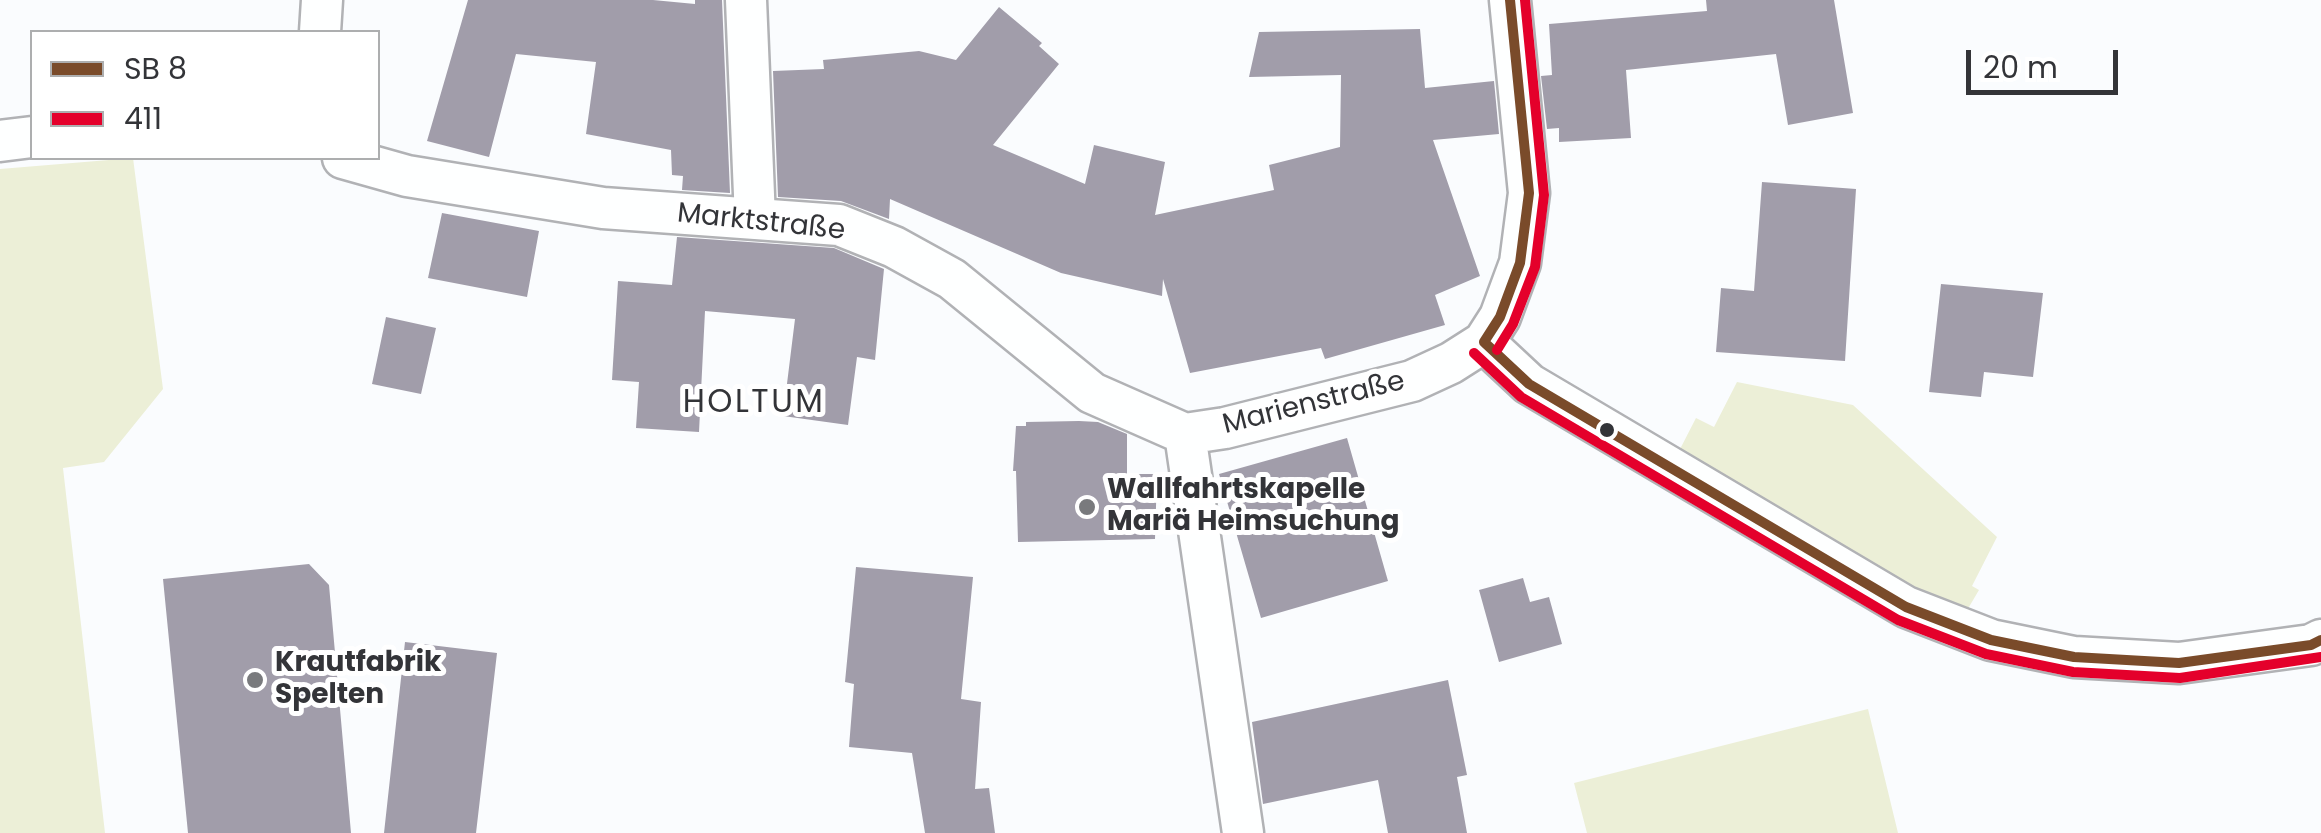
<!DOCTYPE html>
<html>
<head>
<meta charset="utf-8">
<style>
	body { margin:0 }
	#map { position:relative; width:2321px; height:833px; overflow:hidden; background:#fafcfe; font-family:Poppins,sans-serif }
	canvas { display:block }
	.legend { position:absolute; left:30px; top:30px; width:350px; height:130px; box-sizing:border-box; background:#fff; border:2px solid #adaeaf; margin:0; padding:12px 18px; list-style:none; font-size:30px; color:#333438 }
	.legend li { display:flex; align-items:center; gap:20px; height:50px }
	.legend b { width:50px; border:2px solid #adaeaf }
	.scale { position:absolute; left:1966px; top:50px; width:152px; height:45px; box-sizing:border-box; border:5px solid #333438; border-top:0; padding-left:12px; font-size:30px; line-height:35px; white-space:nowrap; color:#333438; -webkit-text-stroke:8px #fff; paint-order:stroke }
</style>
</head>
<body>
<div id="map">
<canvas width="2321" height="833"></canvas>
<ul class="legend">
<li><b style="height:12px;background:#7a4b2a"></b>SB 8</li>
<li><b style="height:12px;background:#e4002b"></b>411</li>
</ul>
<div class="scale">20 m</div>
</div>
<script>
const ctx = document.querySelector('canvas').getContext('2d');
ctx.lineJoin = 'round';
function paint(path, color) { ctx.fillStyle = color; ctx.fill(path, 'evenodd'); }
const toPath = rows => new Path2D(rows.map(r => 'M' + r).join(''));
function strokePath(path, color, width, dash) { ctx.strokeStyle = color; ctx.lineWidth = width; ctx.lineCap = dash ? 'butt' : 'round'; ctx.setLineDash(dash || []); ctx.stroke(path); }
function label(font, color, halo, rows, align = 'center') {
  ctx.font = font + ' Poppins,sans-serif'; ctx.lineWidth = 10; ctx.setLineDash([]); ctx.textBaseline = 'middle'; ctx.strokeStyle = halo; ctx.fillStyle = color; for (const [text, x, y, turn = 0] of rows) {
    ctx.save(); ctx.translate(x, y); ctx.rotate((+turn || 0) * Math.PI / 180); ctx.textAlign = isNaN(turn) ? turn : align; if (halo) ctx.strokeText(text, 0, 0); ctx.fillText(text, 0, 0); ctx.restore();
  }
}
const green = toPath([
	[133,158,163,389,104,462,63,468,105,833,0,833,0,169],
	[1737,382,1853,405,1997,537,1972,586,1979,590,1966,612,1923,594,1678,453,1696,418,1714,427],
	[1868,709,1898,833,1587,833,1574,783]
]);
const building = toPath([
	[468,0,653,0,695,4,695,0,722,0,730,193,682,190,683,176,672,175,671,150,586,134,596,62,516,54,489,157,427,141],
	[1706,0,1834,0,1853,113,1788,125,1776,54,1626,70,1631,138,1559,142,1559,128,1547,129,1541,76,1552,75,1549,24,1707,11],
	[999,7,1042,43,1039,46,1059,64,993,145,1085,184,1094,145,1165,162,1155,215,1274,190,1269,165,1340,147,1341,75,1249,77,1259,32,1420,29,1425,88,1494,81,1499,134,1433,140,1480,276,1435,295,1445,325,1325,359,1321,348,1190,373,1163,279,1162,296,1061,273,890,199,889,219,841,201,778,197,773,71,824,69,823,60,919,51,956,60],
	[1762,182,1856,189,1845,361,1716,352,1721,288,1754,291],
	[442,213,539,231,527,297,428,278],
	[677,237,834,248,884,269,875,360,857,357,848,425,783,416,795,319,705,311,699,432,636,428,639,382,612,380,618,281,672,285],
	[1941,284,2043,293,2033,377,1984,372,1981,397,1929,392],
	[386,317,436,328,421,394,372,384],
	[1079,421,1098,422,1127,434,1127,474,1157,474,1155,539,1018,542,1016,471,1013,471,1016,426,1026,426,1026,422],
	[1347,438,1388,581,1261,618,1219,474],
	[309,564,329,585,351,833,188,833,163,579],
	[856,567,973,577,961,699,981,702,975,789,989,788,995,833,925,833,912,753,849,747,854,684,845,682],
	[1523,578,1530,602,1549,597,1562,644,1499,662,1479,590],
	[405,642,497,653,476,833,384,833],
	[1448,680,1467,775,1457,777,1467,833,1388,833,1378,780,1263,804,1252,722]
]);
const street = toPath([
	[746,0,755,219],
	[320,32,322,0],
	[0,141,32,137],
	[343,158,407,176,603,208,839,225,894,247,952,279,1092,393,1185,434],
	[1484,342,1529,384,1906,607,1991,640,2074,657,2179,663,2311,645,2321,640],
	[1185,434,1225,428,1412,381,1451,363,1484,342,1500,317,1520,263,1529,193,1510,0],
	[1185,434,1243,833]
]);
const bus1 = toPath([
	[1484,342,1529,384,1906,607,1991,640,2074,657,2179,663,2311,645,2321,640],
	[1484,342,1500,317,1520,263,1529,193,1510,0]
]);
const bus2 = toPath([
	[1497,350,1513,324,1535,267,1544,195,1525,0],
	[1474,353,1521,397,1898,620,1986,654,2073,672,2180,678,2321,657]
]);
const markers = [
	[1607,430,9,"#333438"],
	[1087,507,10,"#797a7d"],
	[255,680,10,"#797a7d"]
];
const streetNames = [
	["Marktstraße",761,223,6],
	["Marienstraße",1314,404,-14]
];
const poiNames = [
	["Wallfahrtskapelle",1107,491],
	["Mariä Heimsuchung",1107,523],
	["Krautfabrik",275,664],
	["Spelten",275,696]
];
const quarterNames = [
	["HOLTUM",754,404]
];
paint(green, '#ecefd7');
paint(building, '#a19daa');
strokePath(street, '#b1b2b5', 45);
strokePath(street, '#feffff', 40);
strokePath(bus1, '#7a4b2a', 10);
strokePath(bus2, '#e4002b', 10);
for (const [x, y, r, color] of markers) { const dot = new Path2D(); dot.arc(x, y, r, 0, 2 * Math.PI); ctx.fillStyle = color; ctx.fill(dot); strokePath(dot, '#fff', 4); }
label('28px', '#333438', '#fff', streetNames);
label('bold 28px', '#333438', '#fff', poiNames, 'left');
ctx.letterSpacing = '2.5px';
label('32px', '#333438', '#fff', quarterNames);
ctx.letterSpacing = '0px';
</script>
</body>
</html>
